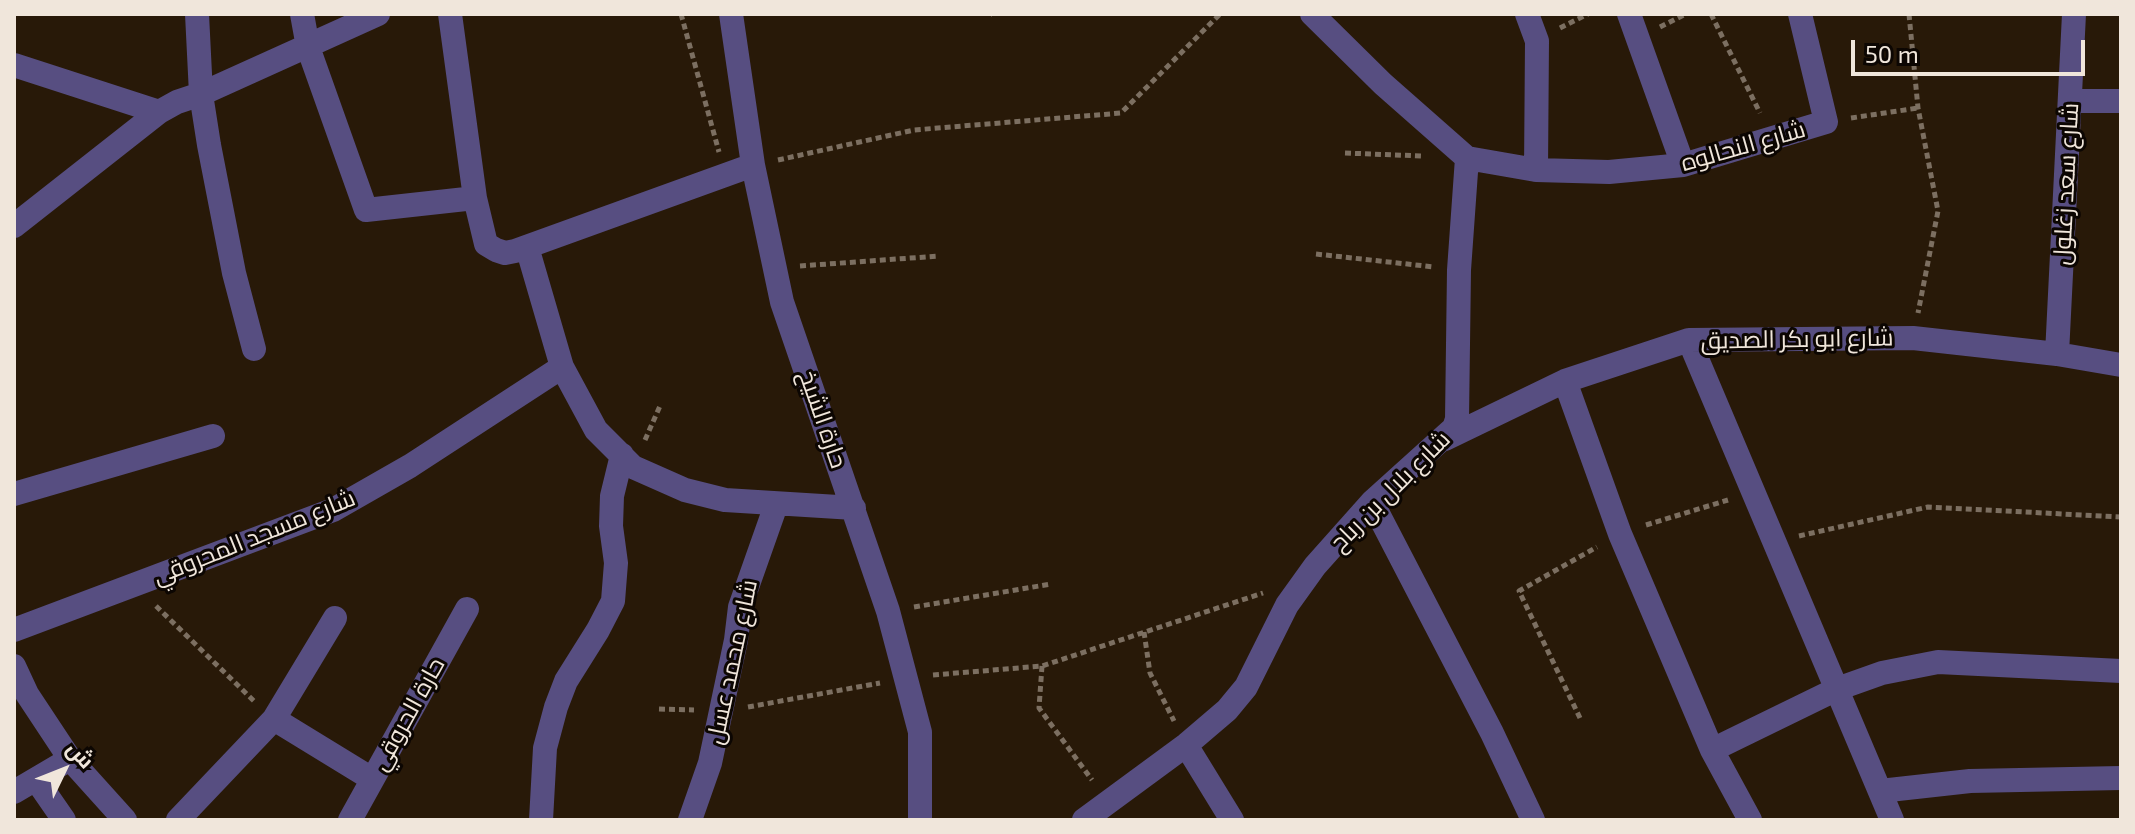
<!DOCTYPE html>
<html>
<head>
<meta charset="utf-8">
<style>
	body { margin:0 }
	#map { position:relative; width:2135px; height:834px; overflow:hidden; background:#281908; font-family:"Exo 2",Cairo,sans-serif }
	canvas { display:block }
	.frame { position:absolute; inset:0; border:16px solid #f0e6db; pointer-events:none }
	.north { position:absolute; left:24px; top:730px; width:80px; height:80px; -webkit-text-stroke:6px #0c0602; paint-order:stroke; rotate:47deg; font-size:22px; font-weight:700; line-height:32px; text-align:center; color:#f0e6db }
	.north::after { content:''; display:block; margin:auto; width:28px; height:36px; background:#f0e6db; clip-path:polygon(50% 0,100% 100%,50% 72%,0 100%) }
	.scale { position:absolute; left:1851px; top:40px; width:234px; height:36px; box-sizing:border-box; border:4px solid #f0e6db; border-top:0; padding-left:10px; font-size:24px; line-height:28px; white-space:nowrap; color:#f0e6db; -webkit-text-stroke:6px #0c0602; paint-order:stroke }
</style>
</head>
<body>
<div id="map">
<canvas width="2135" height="834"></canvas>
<div class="frame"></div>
<div class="north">ش</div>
<div class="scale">50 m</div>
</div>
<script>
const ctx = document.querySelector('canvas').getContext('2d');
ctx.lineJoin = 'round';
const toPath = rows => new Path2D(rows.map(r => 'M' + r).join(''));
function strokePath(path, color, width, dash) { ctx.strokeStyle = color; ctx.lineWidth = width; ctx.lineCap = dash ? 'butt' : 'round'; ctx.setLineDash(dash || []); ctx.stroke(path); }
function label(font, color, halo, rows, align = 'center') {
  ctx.font = font + ' "Exo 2",Cairo,sans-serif'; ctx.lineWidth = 6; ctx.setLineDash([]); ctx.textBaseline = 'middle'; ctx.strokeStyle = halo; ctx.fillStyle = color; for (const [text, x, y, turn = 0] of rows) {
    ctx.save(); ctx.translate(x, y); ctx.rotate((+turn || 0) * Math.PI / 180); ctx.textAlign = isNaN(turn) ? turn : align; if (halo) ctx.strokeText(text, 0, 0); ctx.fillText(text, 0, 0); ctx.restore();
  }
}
const path = toPath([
	[681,14,719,152],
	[991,14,992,14],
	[1711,14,1760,113],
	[1909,14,1918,108,1938,211,1918,313],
	[1660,27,1686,14],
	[1560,28,1588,14],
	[1851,118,1918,108],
	[1345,153,1422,156],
	[778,160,914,130,1121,113,1220,14],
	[1316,254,1434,267],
	[800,266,939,256],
	[645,440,660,406],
	[1646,525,1728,500],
	[1799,536,1928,507,2121,517],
	[156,606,255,702],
	[914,607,1051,584],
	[1144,632,1150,673,1174,721],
	[1042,666,1039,708,1092,780],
	[933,675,1042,666,1263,593],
	[748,707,880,683],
	[659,709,694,710],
	[1580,718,1519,591,1597,547]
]);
const street = toPath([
	[197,14,201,94,209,145,234,273,254,349],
	[302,14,308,47,366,210,475,198],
	[450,14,475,198,486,244,496,250,505,253,515,251,753,165],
	[731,14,753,165,782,302,888,611,920,732,920,820],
	[1312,14,1383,84,1467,158],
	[1527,14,1537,41,1536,170],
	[1629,14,1683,165],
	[14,65,159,112],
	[2070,101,2121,101],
	[1467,158,1536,170,1609,172,1683,165,1826,122,1800,14],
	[14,226,159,112,177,102,201,94,378,14],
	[527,247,562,367,596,430,633,467,685,490,725,500,854,508],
	[1689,340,1892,820],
	[2057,354,2074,14],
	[1565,381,1620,534,1712,750,1750,820],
	[1445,439,1565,381,1689,340,1913,338,2057,354,2121,365],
	[14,494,213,436],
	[1372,502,1492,733,1533,820],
	[14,630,333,510,410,466,562,367],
	[14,666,27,694,70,759,125,820],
	[274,719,372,779],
	[1186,745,1232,820],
	[1712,750,1837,689,1882,673,1938,662,2121,671],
	[37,781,64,820],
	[1880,791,1970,781,2121,778],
	[14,792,70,759],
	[178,820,274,719,335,618],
	[350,820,467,609],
	[541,820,545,748,556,707,566,681,598,630,613,601,616,563,611,526,612,496,622,455],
	[690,820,710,763,736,640,740,607,776,505],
	[1084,820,1186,745,1227,710,1246,687,1287,605,1315,566,1372,502,1454,428,1457,419,1459,270,1467,158]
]);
const streetNames = [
	["شارع النحالوه",1743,146,-16],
	["شارع سعد زغلول",2066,184,-87],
	["شارع ابو بكر الصديق",1797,339,-1],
	["حارة الشيخ",823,419,71],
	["شارع بلال بن رباح",1390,491,-45],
	["شارع مسجد المحروقي",254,537,-22],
	["شارع محمد عسل",732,662,-78],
	["حارة الحروقي",408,714,-61]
];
strokePath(path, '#7c6f61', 5, [6, 4]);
strokePath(street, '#574e81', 24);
label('24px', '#f0e6db', '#0c0602', streetNames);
</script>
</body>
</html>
